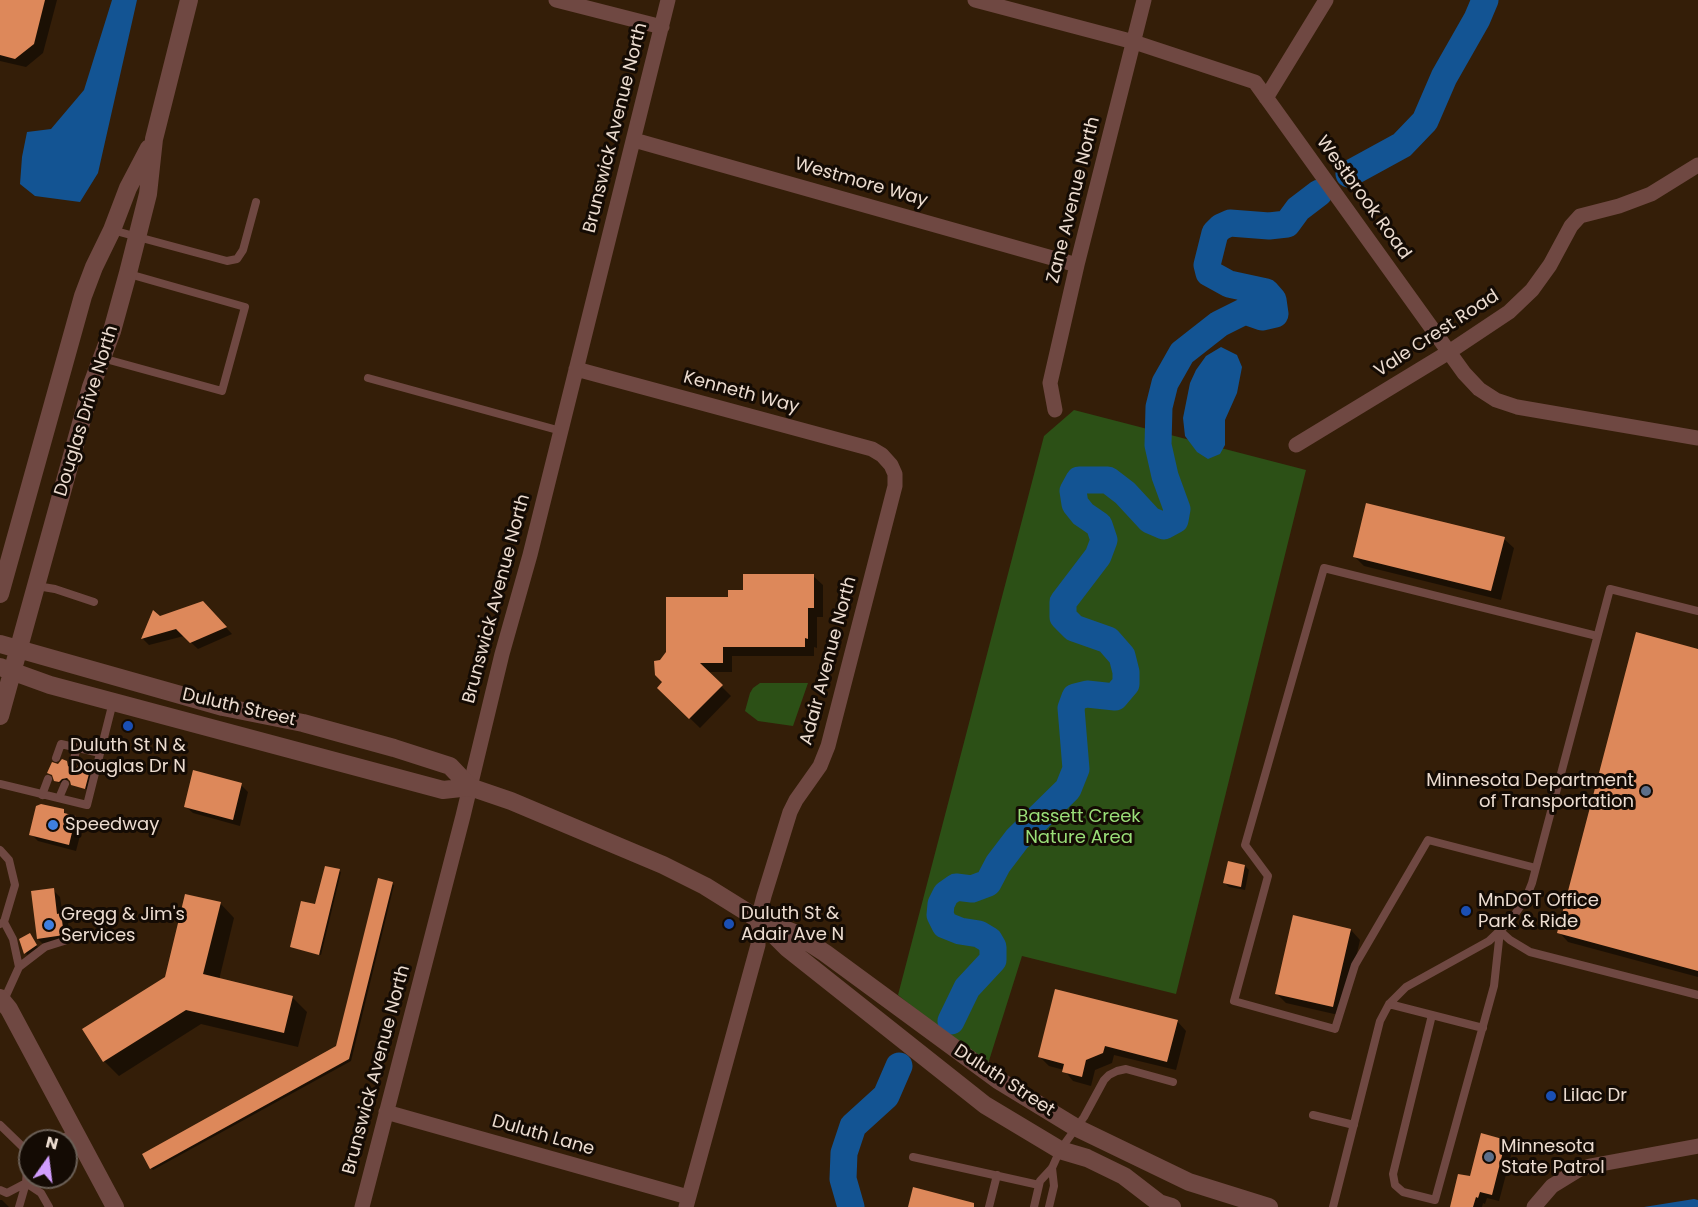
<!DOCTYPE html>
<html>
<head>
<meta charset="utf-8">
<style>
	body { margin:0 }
	#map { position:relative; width:1698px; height:1207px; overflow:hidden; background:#341e08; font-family:Poppins,sans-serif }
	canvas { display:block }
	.north { position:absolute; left:18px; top:1129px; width:60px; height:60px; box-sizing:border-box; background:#140b04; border:2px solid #6a5f56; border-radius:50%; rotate:14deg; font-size:16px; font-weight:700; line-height:24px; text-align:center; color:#ecdcd0 }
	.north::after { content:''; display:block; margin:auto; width:21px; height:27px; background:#d19dfe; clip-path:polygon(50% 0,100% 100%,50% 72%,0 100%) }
</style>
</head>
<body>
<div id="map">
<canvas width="1698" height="1207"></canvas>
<div class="north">N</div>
</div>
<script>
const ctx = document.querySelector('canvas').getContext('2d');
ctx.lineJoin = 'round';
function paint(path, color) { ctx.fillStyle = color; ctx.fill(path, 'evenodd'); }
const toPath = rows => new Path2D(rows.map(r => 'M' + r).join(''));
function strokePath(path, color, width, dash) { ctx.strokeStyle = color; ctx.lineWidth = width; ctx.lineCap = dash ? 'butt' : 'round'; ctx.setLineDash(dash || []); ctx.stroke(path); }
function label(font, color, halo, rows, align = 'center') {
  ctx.font = font + ' Poppins,sans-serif'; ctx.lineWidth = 6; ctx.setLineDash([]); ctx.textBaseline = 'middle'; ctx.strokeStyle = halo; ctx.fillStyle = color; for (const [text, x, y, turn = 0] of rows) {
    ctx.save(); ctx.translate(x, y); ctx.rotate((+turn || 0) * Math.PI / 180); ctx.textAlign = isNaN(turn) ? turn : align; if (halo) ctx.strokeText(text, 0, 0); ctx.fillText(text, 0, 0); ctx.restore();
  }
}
const green = toPath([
	[1074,410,1306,470,1176,994,1022,956,987,1067,898,995,1044,436],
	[760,683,808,683,793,726,758,721,745,711,750,693,753,688]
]);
const water = toPath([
	[112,0,137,0,98,173,80,202,35,196,20,184,22,157,27,132,51,129,84,90],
	[1221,347,1237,355,1242,367,1237,393,1225,420,1225,445,1220,454,1208,459,1197,452,1185,436,1183,418,1190,383,1196,370,1206,356],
	[1694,1199,1698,1200,1698,1207,1644,1207]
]);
const shadow = toPath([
	[0,0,57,0,43,53,26,67,0,61],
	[1504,539,1514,548,1501,600,1364,566,1354,556],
	[813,576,823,585,823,617,817,617,817,648,814,647,814,656,732,656,732,672,707,672,731,696,700,728,659,688,664,682,660,661,730,598,744,592],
	[203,603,232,634,198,649,184,636,149,645,143,639,154,613,160,618],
	[1698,650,1698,977,1568,942,1559,932],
	[66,762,72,769,90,767,92,769,87,789,74,786,70,779,64,780,61,783,57,782,54,776,49,773,57,766],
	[241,785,248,792,240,826,193,813,185,806],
	[63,811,67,815,75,817,83,824,76,851,38,841,31,834],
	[1245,866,1249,870,1245,890,1229,887,1225,883],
	[339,871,341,872,321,955,294,948,292,946],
	[392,884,394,885,351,1061,153,1170,151,1168,337,1047],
	[53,890,60,897,63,917,68,922,70,942,45,946,38,939],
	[220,903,234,918,219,980,292,997,307,1012,298,1047,201,1024,119,1076,104,1061],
	[1351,930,1360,940,1343,1016,1286,1003,1276,993],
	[32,937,38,948,27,955,21,940],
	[1177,1021,1186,1031,1176,1070,1114,1055,1112,1063,1095,1070,1091,1086,1073,1081,1064,1070,1049,1066,1039,1056],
	[1506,1141,1513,1148,1499,1201,1487,1198,1485,1204,1483,1203,1482,1207,1451,1207,1471,1178],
	[0,1200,2,1200,9,1207,0,1207]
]);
const river = toPath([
	[1349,174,1402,145,1425,121,1444,77,1477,19,1485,0],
	[951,1021,967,988,993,960,993,947,989,940,979,934,960,931,945,925,940,915,941,904,946,894,956,887,972,889,988,883,998,864,1017,839,1068,789,1076,769,1071,708,1075,697,1087,694,1115,697,1126,684,1126,672,1122,656,1108,640,1074,628,1063,617,1063,602,1098,556,1104,540,1099,525,1083,514,1075,504,1073,491,1079,480,1108,480,1125,493,1150,520,1164,526,1175,520,1177,509,1165,476,1158,445,1159,407,1165,383,1182,353,1219,324,1245,311,1262,317,1275,314,1273,300,1266,292,1229,284,1209,273,1207,265,1215,233,1221,227,1230,223,1269,226,1287,224,1298,209,1319,193],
	[851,1207,843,1179,844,1153,853,1126,886,1096,899,1066]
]);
const building = toPath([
	[0,0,45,0,34,44,15,59,0,55],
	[1366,503,1505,537,1491,591,1353,557],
	[743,574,814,574,814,608,808,608,808,639,805,638,805,647,723,647,723,663,700,663,723,685,689,719,657,688,662,682,655,675,654,661,660,660,666,652,666,597,728,597,728,590,743,590],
	[203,601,227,627,190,643,176,629,141,639,153,610,160,616],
	[1636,632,1698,649,1698,971,1557,933],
	[62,759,67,761,68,766,72,768,77,767,79,763,91,766,85,789,71,785,70,781,67,778,62,779,59,782,54,781,52,775,47,773,52,762,58,764],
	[193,770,242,783,233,820,184,807],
	[41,804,64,809,64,813,76,816,69,845,29,835,36,806],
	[1228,861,1245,865,1241,887,1223,883],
	[325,866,340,869,319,955,290,947,301,901,315,904],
	[378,878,393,882,349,1059,150,1169,142,1154,336,1046],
	[54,888,57,914,61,913,64,935,37,939,31,891],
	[185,894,221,902,203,974,293,996,284,1033,186,1010,103,1062,82,1029,165,977],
	[1293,915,1351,929,1333,1007,1275,994],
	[30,933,37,945,24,954,19,939],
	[1055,989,1178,1020,1167,1062,1105,1046,1103,1053,1086,1060,1082,1077,1062,1072,1064,1064,1038,1057],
	[1481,1133,1506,1140,1492,1195,1480,1192,1478,1198,1476,1197,1473,1207,1450,1207,1458,1174,1470,1176],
	[913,1187,974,1203,974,1207,908,1207]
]);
const service = toPath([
	[112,230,227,261,237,259,243,250,256,202],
	[102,358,222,391,245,307,129,274],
	[368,378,561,431],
	[37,586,55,589,94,602],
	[56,758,61,744,100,753],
	[73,762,77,748],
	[0,784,87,805,113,702],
	[42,795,48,779],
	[59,798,65,784],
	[0,850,9,860,15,885,4,922,0,924],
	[1536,868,1428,840,1355,965,1335,1029,1234,1001,1268,876,1245,845,1324,568,1597,636],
	[4,922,13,939,19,967,4,1000],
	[1500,931,1510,940,1530,952,1698,995],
	[19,967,45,947,64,941],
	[1389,1004,1483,1028],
	[1432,1015,1393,1174,1395,1185,1403,1192,1435,1200,1494,986,1500,931],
	[1313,1115,1354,1125],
	[0,1125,28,1152,30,1151],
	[56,1141,74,1133],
	[913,1157,1039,1185],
	[0,1190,7,1193,26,1183,41,1193,49,1207],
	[19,1207,26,1183,28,1152],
	[989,1207,997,1175],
	[1034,1207,1040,1181,1052,1168,1060,1150,1084,1117,1104,1080,1109,1075,1117,1071,1126,1069,1173,1082],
	[1049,1207,1054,1186,1052,1168],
	[1333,1207,1380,1021,1389,1004,1406,987,1489,941,1511,920,1526,898,1532,883,1610,589,1698,611]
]);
const minor = toPath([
	[556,0,662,27],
	[975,0,1134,42,1255,82,1464,373,1479,389,1496,400,1517,407,1698,438],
	[1266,98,1326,0],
	[634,140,1077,265],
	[576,369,872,449,882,455,891,465,895,474,895,486,828,746,820,766,796,800,790,812,764,896,758,919,758,945,686,1207],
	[1055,410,1050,383,1077,265,1144,0],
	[1296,445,1449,352,1509,312,1532,290,1550,265,1571,226,1580,216,1619,206,1651,194,1698,165],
	[386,1112,688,1197],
	[362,1207,463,816,502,654,530,555,668,0],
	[1534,1207,1552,1186,1578,1170,1590,1166,1698,1146]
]);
const tertiary = toPath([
	[0,594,83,296,94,267,112,230,128,188,149,148],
	[0,644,223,707,303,723,394,748,450,766,470,787,511,801,663,865,705,886,758,919,794,933,825,953,998,1080,1075,1127,1189,1182,1269,1207],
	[0,667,50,685,443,790,470,787],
	[0,716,91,387,112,331,128,273,148,194,154,139,189,0],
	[764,925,787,948,985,1105,1060,1150,1087,1158,1124,1176,1159,1203,1172,1207],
	[0,998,9,1009,115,1207]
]);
const markers = [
	[128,726,6,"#1a4fb4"],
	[1646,791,6,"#5c6f8a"],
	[53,825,6,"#3f7fe0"],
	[1466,911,6,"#1a4fb4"],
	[729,924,6,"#1a4fb4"],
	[49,925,6,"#3f7fe0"],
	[1551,1096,6,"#1a4fb4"],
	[1489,1157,6,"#5c6f8a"]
];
const streetNames = [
	["Brunswick Avenue North",616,128,-76],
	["Westmore Way",861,183,16],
	["Westbrook Road",1363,198,54],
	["Zane Avenue North",1074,200,-76],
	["Vale Crest Road",1437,334,-33],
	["Kenneth Way",741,393,15],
	["Douglas Drive North",87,411,-73],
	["Brunswick Avenue North",497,599,-75],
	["Adair Avenue North",829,661,-75],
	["Duluth Street",239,708,13],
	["Brunswick Avenue North",377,1070,-75],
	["Duluth Street",1004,1081,33],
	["Duluth Lane",543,1136,16]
];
const poiNames = [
	["Duluth St N &",128,746,"center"],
	["Douglas Dr N",128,767,"center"],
	["Minnesota Department",1634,781,"right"],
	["of Transportation",1634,802,"right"],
	["Speedway",65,825],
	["MnDOT Office",1478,901],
	["Park & Ride",1478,922],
	["Duluth St &",741,914],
	["Adair Ave N",741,935],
	["Gregg & Jim's",61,915],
	["Services",61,936],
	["Lilac Dr",1563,1096],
	["Minnesota",1501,1147],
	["State Patrol",1501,1168]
];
const parkNames = [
	["Bassett Creek",1079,817],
	["Nature Area",1079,838]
];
paint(green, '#2c5016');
paint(water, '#135493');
paint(shadow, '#0007');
strokePath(river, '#135493', 27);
paint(building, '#dd885a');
strokePath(service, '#6f4842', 8);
strokePath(minor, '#6f4842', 15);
strokePath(tertiary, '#6f4842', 18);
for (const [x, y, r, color] of markers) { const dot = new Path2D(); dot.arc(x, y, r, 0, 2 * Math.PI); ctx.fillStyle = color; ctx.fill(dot); strokePath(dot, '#140b04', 2); }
label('18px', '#ecdcd0', '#140b04', streetNames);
label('18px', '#ecdcd0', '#140b04', poiNames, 'left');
label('18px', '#9ade78', '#140b04', parkNames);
</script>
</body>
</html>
